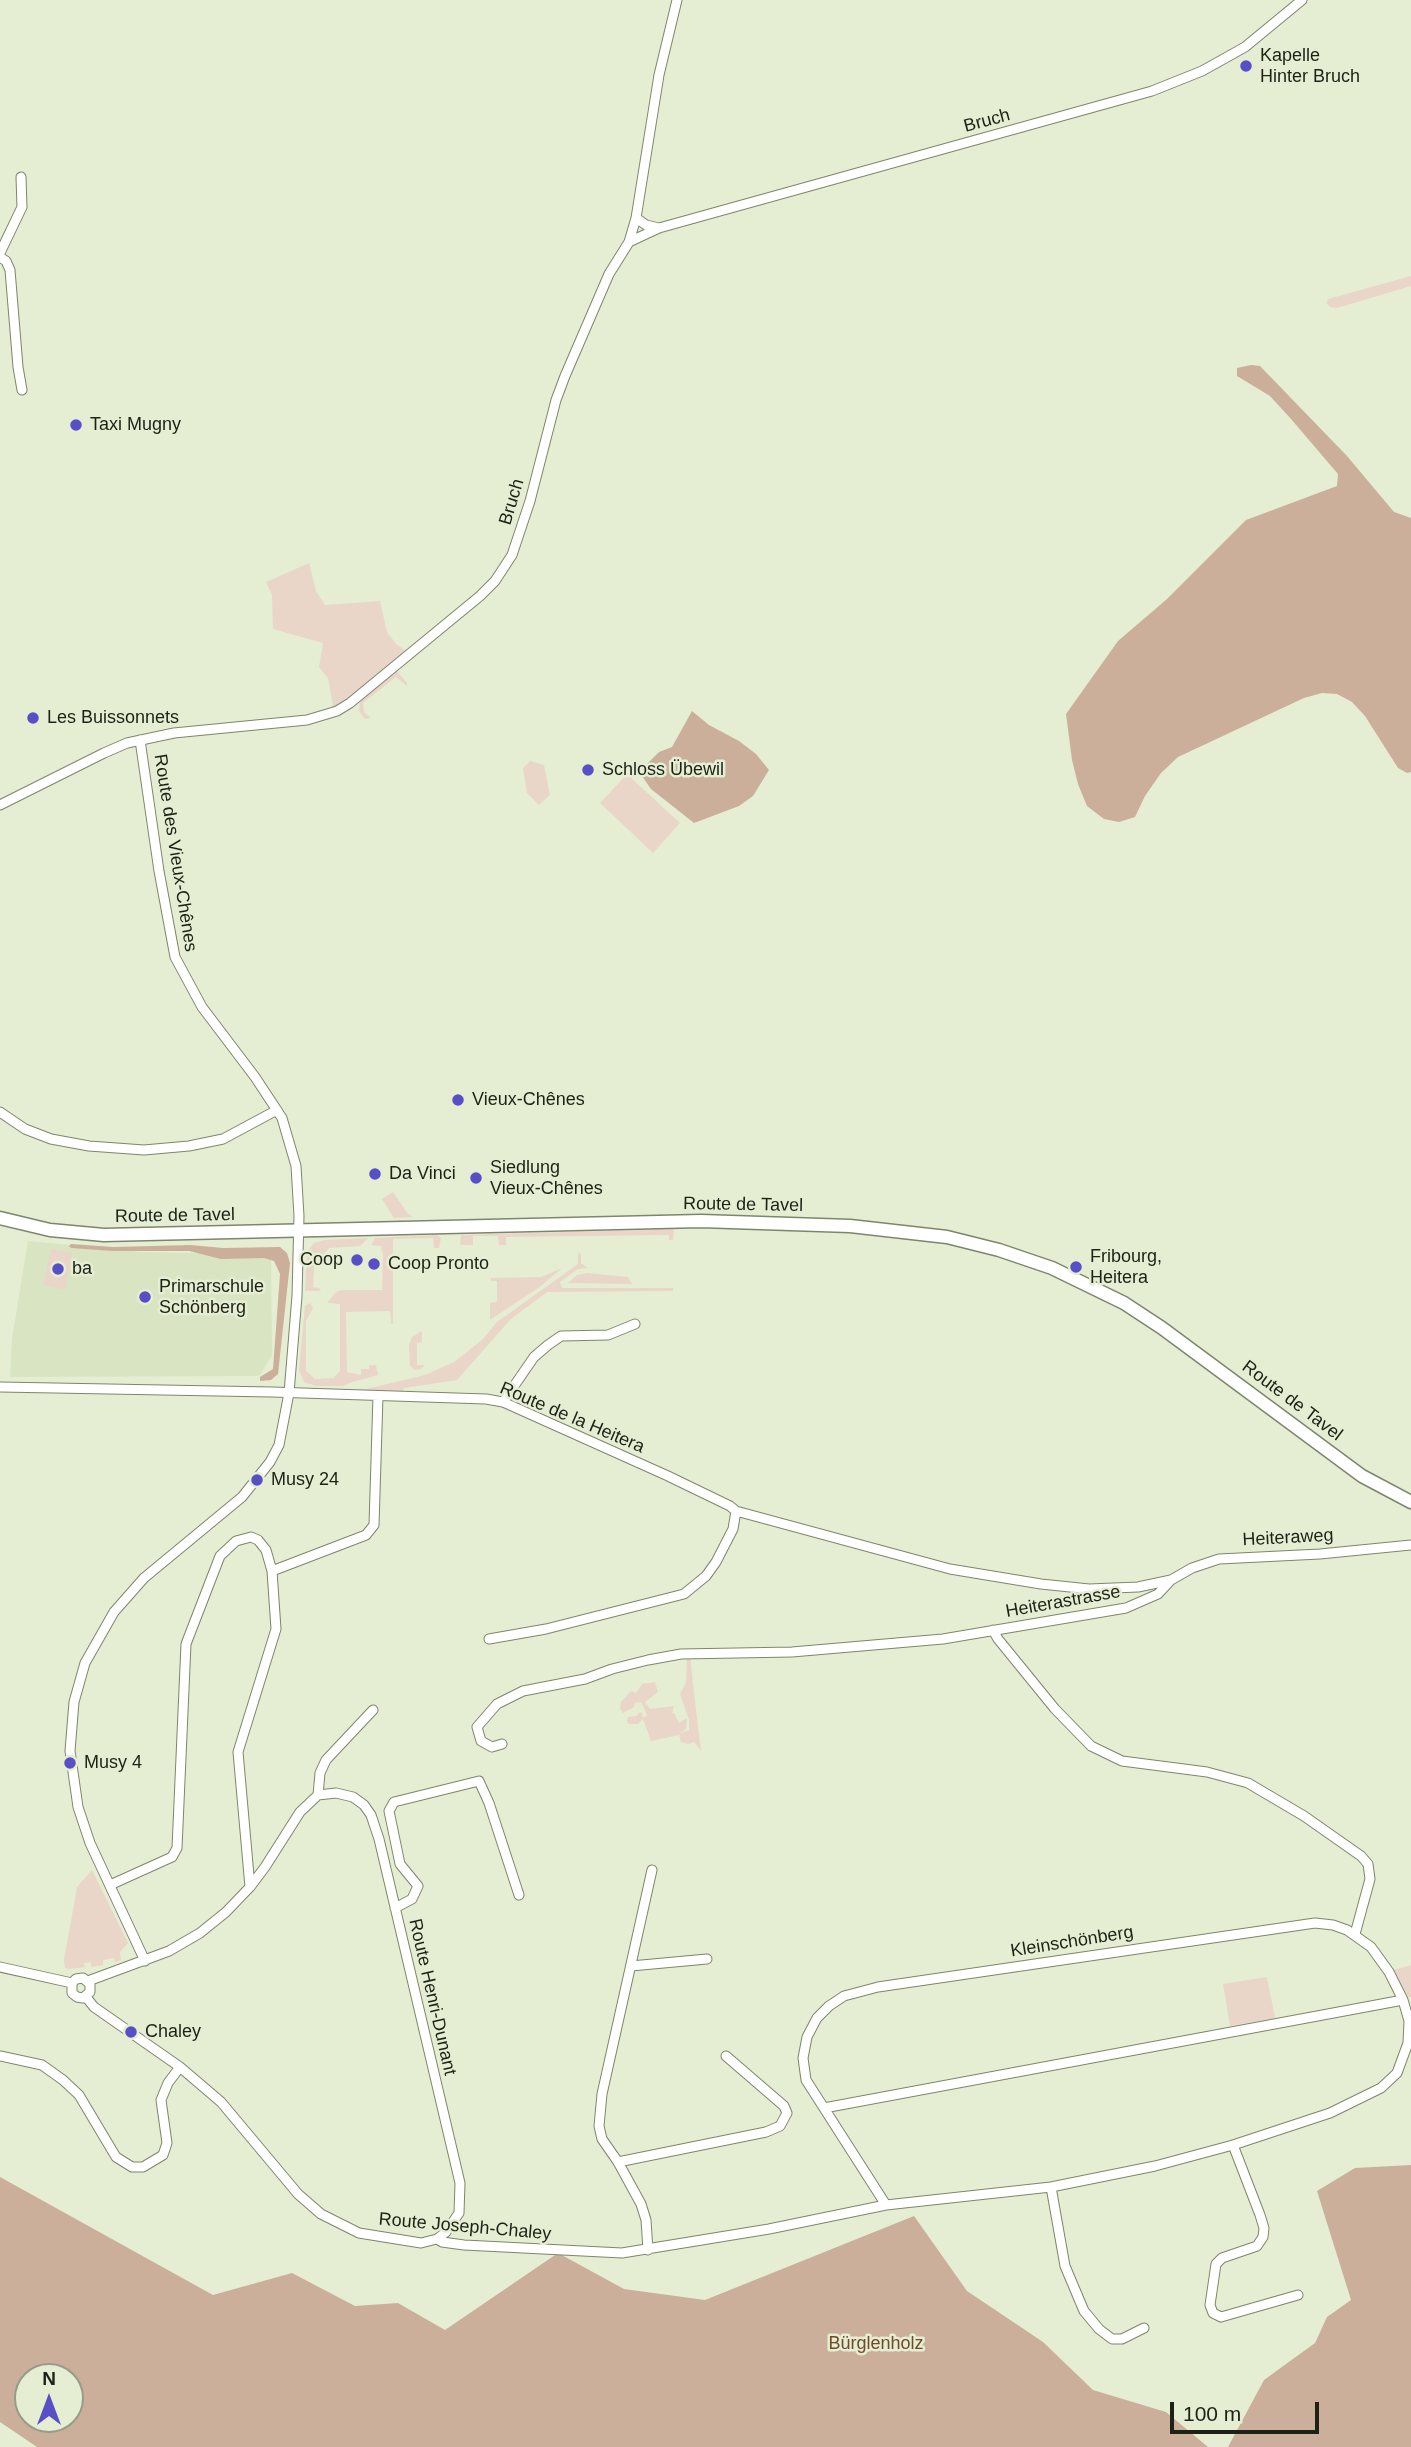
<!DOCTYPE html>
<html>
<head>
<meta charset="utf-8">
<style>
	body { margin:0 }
	#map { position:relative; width:1411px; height:2447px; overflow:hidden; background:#e5eed2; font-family:Arial,sans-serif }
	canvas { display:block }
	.north { position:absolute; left:14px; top:2363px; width:70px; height:70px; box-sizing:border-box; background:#e5eed2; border:2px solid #959c87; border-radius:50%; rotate:0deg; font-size:19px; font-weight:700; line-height:28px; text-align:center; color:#1d2116 }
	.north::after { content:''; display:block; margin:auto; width:24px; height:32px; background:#584fc7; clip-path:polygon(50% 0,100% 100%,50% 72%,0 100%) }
	.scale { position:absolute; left:1170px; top:2402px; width:149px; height:32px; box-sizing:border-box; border:4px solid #1d2116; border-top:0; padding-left:9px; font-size:21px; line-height:24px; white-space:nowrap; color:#1d2116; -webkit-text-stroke:5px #e5eed2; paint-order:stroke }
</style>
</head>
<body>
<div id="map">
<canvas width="1411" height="2447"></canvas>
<div class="north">N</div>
<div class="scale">100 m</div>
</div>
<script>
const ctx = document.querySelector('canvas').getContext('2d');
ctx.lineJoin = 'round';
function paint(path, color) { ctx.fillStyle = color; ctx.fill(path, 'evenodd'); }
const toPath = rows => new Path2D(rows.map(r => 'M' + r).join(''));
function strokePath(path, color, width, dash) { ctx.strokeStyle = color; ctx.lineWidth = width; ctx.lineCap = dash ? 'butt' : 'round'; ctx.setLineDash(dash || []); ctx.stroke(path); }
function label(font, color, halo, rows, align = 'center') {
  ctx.font = font + ' Arial,sans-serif'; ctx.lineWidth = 5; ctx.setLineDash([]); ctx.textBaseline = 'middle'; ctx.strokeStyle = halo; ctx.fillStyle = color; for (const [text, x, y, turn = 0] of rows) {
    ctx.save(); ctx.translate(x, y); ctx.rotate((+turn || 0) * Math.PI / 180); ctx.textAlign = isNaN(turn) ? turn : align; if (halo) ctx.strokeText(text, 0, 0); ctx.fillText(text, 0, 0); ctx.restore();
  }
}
const built = toPath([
	[28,1241,141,1252,271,1255,272,1355,259,1376,10,1377,12,1339]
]);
const green = toPath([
	[1411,276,1411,286,1337,308,1330,307,1326,303,1328,299],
	[309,563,316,591,325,605,380,601,387,632,396,644,406,651,354,695,333,707,328,678,319,667,323,643,273,629,272,595,266,582],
	[396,670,407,683,407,686,396,677,363,703,364,712,371,718,365,719,359,711,360,700],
	[530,761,544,765,550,795,539,805,527,793,523,768],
	[627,774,680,823,653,853,600,803],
	[393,1192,408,1214,413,1217,394,1218,382,1199],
	[674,1229,673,1240,669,1240,669,1235,506,1237,506,1245,499,1245,498,1236,473,1236,473,1245,460,1245,461,1235],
	[437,1235,441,1238,439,1248,434,1248,433,1238,393,1239,393,1324,391,1324,390,1311,346,1312,347,1372,361,1375,361,1369,369,1369,369,1365,376,1365,378,1375,349,1383,344,1386,316,1386,304,1382,299,1370,305,1306,310,1303,313,1308,306,1321,306,1371,315,1379,334,1378,340,1371,340,1304,327,1303,336,1292,341,1290,382,1290,383,1255,381,1246,371,1245,375,1238],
	[368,1238,360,1246,329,1248,323,1255,315,1255,313,1287,319,1288,321,1291,305,1291,307,1252,314,1243,325,1240],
	[51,1249,72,1253,65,1290,43,1285],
	[578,1253,581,1254,581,1263,588,1268,578,1269,560,1282,562,1288,673,1288,673,1291,547,1292,511,1319,457,1380,404,1388,403,1391,362,1390,425,1375,454,1362,482,1340,497,1322,578,1264],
	[562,1268,541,1286,490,1320,490,1303,497,1302,497,1281,491,1281,491,1278,541,1277],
	[587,1273,628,1277,632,1284,568,1283,577,1275],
	[422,1331,422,1342,417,1343,417,1365,425,1365,421,1369,414,1370,410,1366,409,1345,412,1337],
	[690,1656,697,1718,701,1751,694,1742,688,1744,681,1742,679,1735,651,1741,643,1719,638,1724,629,1724,627,1722,628,1717,636,1716,640,1712,642,1713,643,1718,647,1715,641,1702,635,1703,634,1707,623,1713,620,1709,621,1702,631,1691,636,1693,642,1684,655,1682,658,1692,645,1702,650,1709,674,1706,672,1713,674,1713,679,1723,686,1718,687,1720,686,1729,679,1734,689,1730,689,1720,680,1694,686,1682,687,1658],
	[92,1870,128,1943,120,1952,121,1960,115,1962,114,1958,103,1960,103,1965,91,1967,91,1962,84,1963,84,1966,87,1967,70,1969,65,1968,64,1960,77,1887],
	[1411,1965,1411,1997,1408,1997,1394,1970],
	[1267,1977,1275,2018,1230,2026,1223,1984]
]);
const forest = toPath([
	[1251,365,1260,366,1347,456,1394,512,1411,518,1411,772,1407,773,1398,768,1365,716,1352,702,1337,694,1322,693,1304,698,1178,757,1161,773,1145,796,1135,817,1119,822,1104,819,1087,806,1078,784,1072,760,1066,714,1118,641,1167,599,1246,520,1337,486,1338,474,1291,419,1270,396,1237,376,1237,368],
	[692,711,709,725,739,741,756,754,769,770,753,796,739,806,694,823,651,789,639,772,659,752,672,747],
	[71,1244,113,1247,191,1245,223,1248,280,1247,287,1253,290,1263,278,1374,271,1380,260,1381,260,1377,273,1369,280,1274,274,1261,264,1258,221,1259,189,1251,113,1251,71,1248,69,1246],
	[1411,2165,1411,2447,1228,2447,1264,2380,1315,2343,1327,2317,1351,2300,1317,2191,1355,2168],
	[0,2177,213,2295,292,2273,355,2306,398,2303,445,2330,558,2253,624,2289,705,2300,914,2216,967,2291,1043,2342,1093,2390,1166,2412,1208,2447,37,2447,0,2422],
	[28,2377,70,2377,70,2419,28,2419]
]);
const minor = toPath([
	[636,218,646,225,659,228],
	[629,242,636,218,659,75,677,0],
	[0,253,22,207,21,177],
	[0,257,6,261,10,270,18,367,22,390],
	[140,740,159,871,175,957,202,1007,255,1077,282,1118,296,1166,299,1216,297,1296,289,1393,279,1445,270,1462,242,1497,144,1578,114,1612,85,1663,74,1702,70,1751,78,1807,90,1843,145,1961],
	[0,805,104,753,127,743,174,733,307,720,337,711,350,703,480,596,495,581,512,555,530,501,556,400,565,376,609,274,629,242,659,228,1152,91,1202,71,1245,47,1302,0],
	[0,1112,25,1129,51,1139,89,1146,144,1150,189,1146,223,1139,277,1110],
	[0,1387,272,1392,486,1399,503,1402,668,1476,730,1506,736,1511,733,1529,716,1562,706,1576,684,1594,546,1629,489,1639],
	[503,1402,534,1357,548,1345,561,1336,608,1335,635,1324],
	[736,1511,950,1569,1041,1584,1089,1589,1138,1587,1171,1580,1192,1568,1219,1559,1320,1554,1411,1545],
	[993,1630,998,1639,1055,1709,1091,1746,1122,1761,1207,1772,1248,1783,1304,1816,1361,1856,1368,1864,1370,1879,1355,1934],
	[502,1744,492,1747,481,1741,477,1727,497,1704,523,1691,585,1679,612,1669,648,1660,681,1654,792,1652,943,1639,1126,1608,1158,1594,1171,1580],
	[318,1795,336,1793,353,1797,364,1805,371,1815,379,1839,460,2183,459,2213,446,2232,437,2239],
	[110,1885,172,1857,177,1848,186,1644,220,1556,236,1541,251,1537,258,1540,266,1550,272,1571],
	[250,1887,238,1752,276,1629,272,1571,366,1535,374,1525,378,1396],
	[395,1908,412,1899,418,1886,400,1864,389,1811,394,1802,479,1781,489,1803,519,1895],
	[631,1966,707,1959],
	[0,1967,72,1983,76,1979,83,1978,90,1984,90,1992,83,1998,77,1997,72,1993,72,1983],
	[88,1981,169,1951,200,1933,226,1912,250,1887,265,1867,300,1812,318,1795,320,1773,326,1760,373,1710],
	[86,1997,94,2007,180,2067,221,2102,298,2194,321,2214,359,2233,421,2243,437,2239,442,2242,464,2245,622,2253,769,2229,886,2205,1051,2187,1155,2166,1233,2145,1330,2113,1381,2088,1397,2073,1408,2043,1409,2021,1403,2000,1389,1972,1371,1947,1347,1930,1333,1925,1315,1923,878,1987,844,1996,829,2006,817,2018,807,2037,803,2058,806,2080,886,2205],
	[0,2056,42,2065,63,2080,79,2095,116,2157,132,2167,143,2167,163,2155,167,2143,161,2100,168,2083,180,2067],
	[824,2108,1403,2000],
	[1233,2145,1260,2215,1264,2228,1263,2237,1257,2246,1222,2258,1216,2264,1210,2305,1213,2313,1221,2317,1298,2295],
	[618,2162,766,2132,780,2126,787,2113,784,2106,726,2056],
	[1051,2187,1065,2266,1084,2311,1099,2329,1112,2339,1122,2339,1144,2328],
	[648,2250,646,2220,641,2204,618,2162,602,2139,599,2126,602,2094,652,1870]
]);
const secondary = toPath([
	[0,1218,50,1230,104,1235,701,1221,850,1226,947,1237,999,1250,1052,1268,1124,1303,1162,1328,1362,1476,1411,1502]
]);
const markers = [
	[1246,66,7,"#584fc7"],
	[76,425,7,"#584fc7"],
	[33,718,7,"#584fc7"],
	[588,770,7,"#584fc7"],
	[458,1100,7,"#584fc7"],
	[375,1174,7,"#584fc7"],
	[476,1178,7,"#584fc7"],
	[357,1260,7,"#584fc7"],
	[374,1264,7,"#584fc7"],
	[1076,1267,7,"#584fc7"],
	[58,1269,7,"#584fc7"],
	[145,1297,7,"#584fc7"],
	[257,1480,7,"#584fc7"],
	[70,1763,7,"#584fc7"],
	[131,2032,7,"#584fc7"]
];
const poiNames = [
	["Kapelle",1260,56],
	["Hinter Bruch",1260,77],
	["Taxi Mugny",90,425],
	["Les Buissonnets",47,718],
	["Schloss Übewil",602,770],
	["Vieux-Chênes",472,1100],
	["Siedlung",490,1168],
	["Vieux-Chênes",490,1189],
	["Da Vinci",389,1174],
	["Fribourg,",1090,1257],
	["Heitera",1090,1278],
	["Coop",343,1260,"right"],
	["Coop Pronto",388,1264],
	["ba",72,1269],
	["Primarschule",159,1287],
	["Schönberg",159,1308],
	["Musy 24",271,1480],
	["Musy 4",84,1763],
	["Chaley",145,2032]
];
const streetNames = [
	["Bruch",987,121,-15],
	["Bruch",512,502,-73],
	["Route des Vieux-Chênes",175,853,81],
	["Route de Tavel",743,1205,1],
	["Route de Tavel",175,1216,-1],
	["Route de Tavel",1292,1401,37],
	["Route de la Heitera",572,1418,23],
	["Heiteraweg",1288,1538,-3],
	["Heiterastrasse",1063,1602,-10],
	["Kleinschönberg",1072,1942,-9],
	["Route Henri-Dunant",432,1997,77],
	["Route Joseph-Chaley",465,2227,5]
];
const parkNames = [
	["Bürglenholz",876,2344]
];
paint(built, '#d8e4c2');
paint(green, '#e9d6c8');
paint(forest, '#cbaf9b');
strokePath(minor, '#7d866c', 11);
strokePath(secondary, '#7d866c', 15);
strokePath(minor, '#fff', 9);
strokePath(secondary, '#fff', 12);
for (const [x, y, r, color] of markers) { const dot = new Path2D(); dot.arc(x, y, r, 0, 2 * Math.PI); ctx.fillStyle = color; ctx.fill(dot); strokePath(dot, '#e5eed2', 2.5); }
label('18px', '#1d2116', '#e5eed2', poiNames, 'left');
label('18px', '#1d2116', '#e5eed2', streetNames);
label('18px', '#724a29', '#e5eed2', parkNames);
</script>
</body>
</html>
